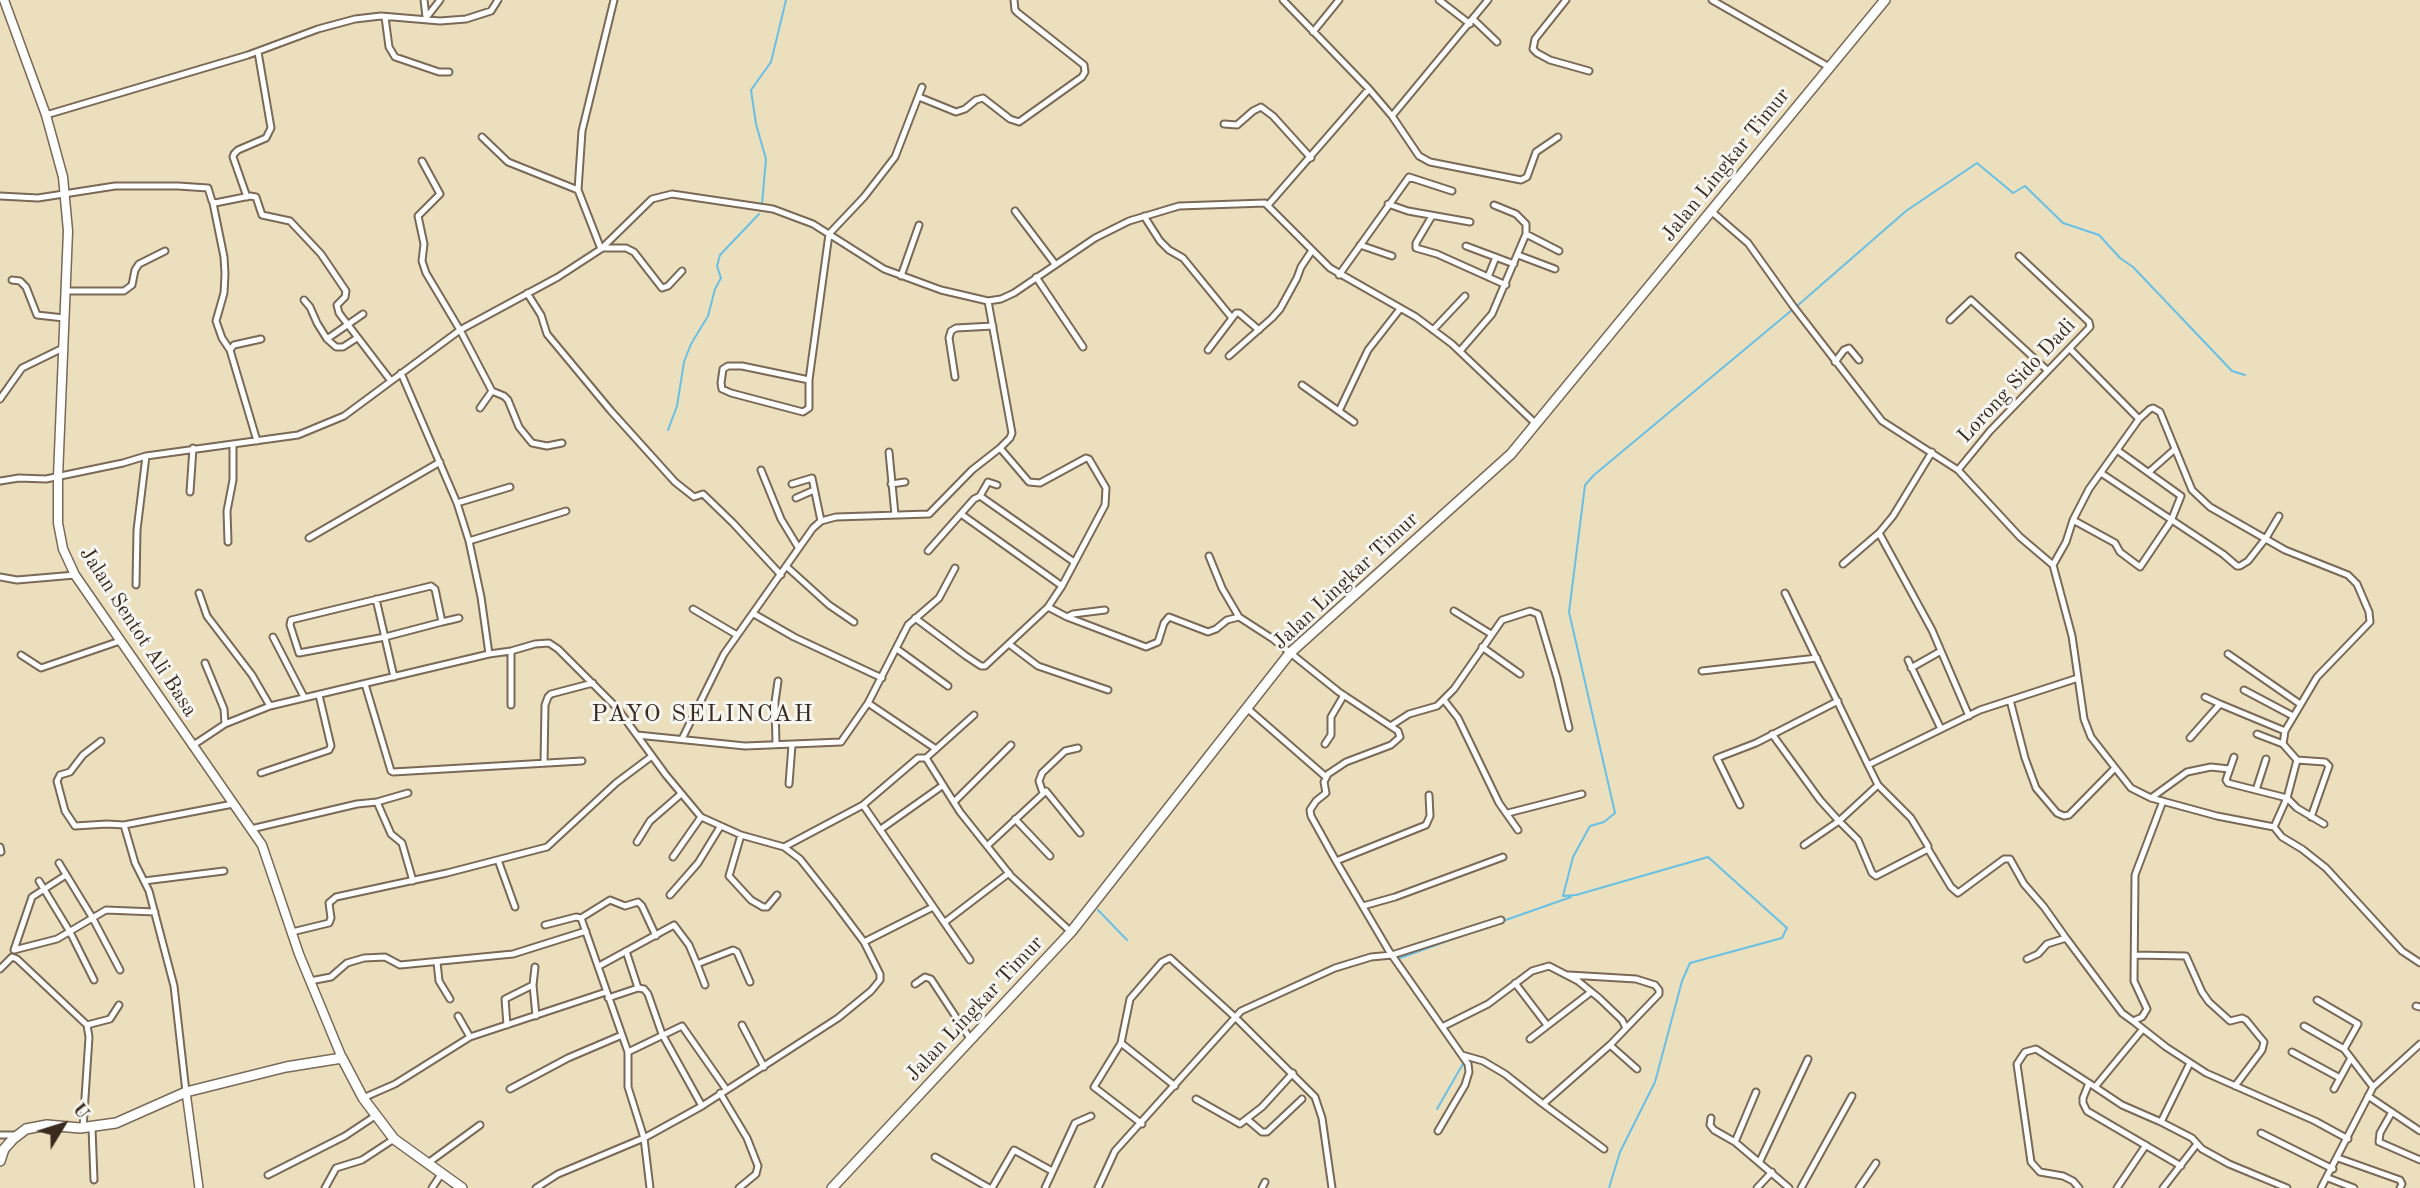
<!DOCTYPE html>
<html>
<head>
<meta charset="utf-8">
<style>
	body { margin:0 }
	#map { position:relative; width:2420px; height:1188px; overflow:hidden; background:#ecdfbe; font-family:"Old Standard TT",serif }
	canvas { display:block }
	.north { position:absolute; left:28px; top:1090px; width:70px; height:70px; -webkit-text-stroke:5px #f6f6f2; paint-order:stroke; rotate:52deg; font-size:19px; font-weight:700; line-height:28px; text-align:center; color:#3b2a1e }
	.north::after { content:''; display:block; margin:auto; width:24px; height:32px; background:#3b2a1e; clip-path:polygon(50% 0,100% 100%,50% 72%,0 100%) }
</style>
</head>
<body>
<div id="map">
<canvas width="2420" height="1188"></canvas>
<div class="north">U</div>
</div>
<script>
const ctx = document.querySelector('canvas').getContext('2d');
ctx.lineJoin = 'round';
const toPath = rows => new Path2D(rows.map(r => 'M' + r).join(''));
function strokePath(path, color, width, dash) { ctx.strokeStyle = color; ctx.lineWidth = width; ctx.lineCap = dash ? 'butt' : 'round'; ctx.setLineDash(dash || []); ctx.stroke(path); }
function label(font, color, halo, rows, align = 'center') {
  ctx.font = font + ' "Old Standard TT",serif'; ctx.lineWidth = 6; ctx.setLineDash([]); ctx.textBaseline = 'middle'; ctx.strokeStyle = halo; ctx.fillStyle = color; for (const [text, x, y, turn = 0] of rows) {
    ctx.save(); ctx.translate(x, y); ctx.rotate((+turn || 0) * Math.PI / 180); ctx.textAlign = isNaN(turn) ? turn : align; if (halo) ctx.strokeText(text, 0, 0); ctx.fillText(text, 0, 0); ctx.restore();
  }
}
const stream = toPath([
	[762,204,766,159,756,124,751,90,771,62,786,0],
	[1797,306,1906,211,1977,163,2013,193,2025,186,2063,223,2099,235,2120,258,2133,267,2232,371,2245,375],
	[668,430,677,406,684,362,691,344,708,316,715,289,721,278,717,266,720,255,759,214],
	[1098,910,1127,940],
	[1503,921,1571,897],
	[1400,958,1475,931],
	[1437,1109,1464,1062],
	[1609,1188,1620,1152,1655,1082,1682,981,1690,963,1782,938,1787,928,1708,857,1576,895,1563,896,1573,857,1590,826,1604,822,1615,813,1569,612,1585,485,1594,475,1792,310]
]);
const minor = toPath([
	[424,0,426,17],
	[1283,0,1369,89],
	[1439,0,1470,24],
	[1566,0,1535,39,1533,49,1537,53,1550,60,1589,71],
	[1712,0,1829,67],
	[385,17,389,47,395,57,439,72,449,72],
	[426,18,440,0],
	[1473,19,1497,42],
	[1313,32,1339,0],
	[919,97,956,112,965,109,976,100,983,98,1010,119,1019,122,1082,77,1085,72,1084,65,1018,13,1015,10,1014,0],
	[46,115,248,55,318,29,355,19,381,16,440,21,466,19,491,11,498,0],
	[1392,116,1488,0],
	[1224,124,1237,125,1253,111,1261,107,1273,116,1311,158],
	[482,137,508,162,578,190],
	[422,161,440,194,418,216,424,244,422,261,426,273,460,330,492,391,480,408],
	[0,196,38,198,115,186,178,186,208,188,212,201,215,203,250,196,256,197,262,215,290,221,321,254,346,291,345,297,337,305,339,313,391,381],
	[247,197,233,157,234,154,238,150,266,138,271,128,258,52],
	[213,203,224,257,225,274,224,293,216,321,222,338,230,350],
	[1388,204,1408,211,1470,222],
	[1268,205,1369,89,1392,116,1419,156,1430,162,1521,180,1527,177,1536,152,1558,137],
	[1015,211,1055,264],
	[1711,211,1748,243,1793,306,1882,421,1958,470,2020,537,2053,565,2072,636,2084,719,2091,737,2131,788,2151,798,2217,816,2274,827,2282,837,2302,849,2326,868,2402,951,2420,963],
	[1144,216,1160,241,1169,250,1183,258,1232,318],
	[1432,216,1416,243,1416,248,1437,254,1506,285],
	[1526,234,1559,251],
	[1360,245,1392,256],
	[1466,246,1514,264],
	[603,248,626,248,634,252,662,288,668,286,682,271],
	[601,249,578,190,582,131,614,0],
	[1518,255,1555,269],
	[1339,275,1409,177,1452,191],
	[901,276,919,225],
	[1036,277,1083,347],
	[1488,277,1496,257],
	[12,280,20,281,26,287,37,315,64,318],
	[66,291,124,291,132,285,135,270,139,264,165,251],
	[527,293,541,315,547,334,611,411,675,482,694,497,703,494,733,523,781,575],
	[304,300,310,307,317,323,327,339,336,347,343,347,357,338],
	[988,301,1012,433,1010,438,1000,448],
	[1950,320,1971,300,2047,370],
	[1433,330,1465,296],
	[327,339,363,314],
	[1208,350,1236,313,1239,313,1259,330],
	[1460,351,1492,314,1526,234,1526,224,1516,214,1494,205],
	[1229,356,1272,318,1280,309,1297,278,1301,267,1311,252],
	[1835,362,1844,350,1849,348,1859,360],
	[401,373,457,503,469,541,481,597,489,654],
	[955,377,949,338,951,331,956,328,993,326],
	[809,380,742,366,728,366,723,369,721,383,722,389,731,393,803,412,809,408,809,380,829,234,864,197,895,157,922,87],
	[1302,385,1354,422],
	[492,391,504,396,508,400,519,427,532,443,547,446,562,443],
	[0,399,22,368,63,348],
	[1339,411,1368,350,1400,309],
	[2139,419,2150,409,2153,408,2160,412,2192,490,2210,507,2285,550,2348,575,2357,584,2369,612,2370,622,2317,677,2285,731],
	[257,441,230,350,234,345,261,339],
	[889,452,895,515],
	[761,470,781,519,798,547],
	[1958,470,1990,431,2090,327,2089,322,2019,256],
	[2149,472,2175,449],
	[2101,473,2223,554,2237,566,2240,566,2248,561,2266,538,2279,516],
	[0,481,19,478,46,479,123,463,146,456,298,435,344,416,460,330,558,277,601,249,652,199,672,194,773,209,813,224,884,269,941,290,988,301,1001,299,1014,293,1095,238,1129,221,1179,206,1265,203,1330,268,1416,317,1452,344,1536,424],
	[792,484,812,478,821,521],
	[891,484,905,482],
	[190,492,193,448],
	[980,496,988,482,997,485],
	[796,498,814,490],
	[457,503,510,487],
	[961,514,1062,586],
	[2073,520,2115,543,2120,552,2140,567,2171,521,2181,496,2117,450],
	[1879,533,1932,630,1941,651,1911,668],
	[309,538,440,462],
	[469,541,566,511],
	[228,542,227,511,233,480,233,444],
	[928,551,974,499,980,496,1074,562],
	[1209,556,1222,588,1239,617],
	[1843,564,1879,533,1893,516,1932,452],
	[2053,565,2066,542,2073,520,2089,489,2139,419,2070,349],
	[786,566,829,605,854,622],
	[0,577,17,580,75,575],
	[136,585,137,530,146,456],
	[431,586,435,589,442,622,385,637,299,653,290,625,291,620,431,586],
	[199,593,207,616,252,675,270,706],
	[1785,593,1868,765,1980,710,2078,678],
	[376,599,394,677],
	[693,609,737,635],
	[1454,611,1491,634],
	[754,614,794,637,882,678],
	[1067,617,1073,614,1105,610],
	[915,618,966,656,981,666,985,666,1048,607,1067,617,1146,647,1158,642,1164,623,1169,617,1208,632,1216,629,1227,620,1239,617,1273,639,1339,692,1398,731,1400,737,1391,745,1346,762,1328,774,1324,782,1326,793,1316,801,1310,810,1311,816,1336,861,1389,951,1468,1064,1469,1072,1465,1085,1438,1131],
	[442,622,459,618],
	[273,637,304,697],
	[1009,644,1038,666,1108,690],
	[1482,647,1520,674],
	[897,649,948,686],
	[511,651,511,705],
	[1941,651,1969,716],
	[2228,654,2300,704],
	[21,655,41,668,120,641],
	[1908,660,1941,729],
	[205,663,224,709,225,724],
	[1702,671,1817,658],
	[365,684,391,771,393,772,582,761],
	[2244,690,2293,716],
	[2205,697,2220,704],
	[1444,700,1458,718,1499,803,1518,830],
	[2010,700,2025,758,2036,788,2057,813,2064,816,2069,815,2115,768],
	[868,703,936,749],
	[1248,709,1326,777],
	[1392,725,1409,714,1437,706,1454,689,1502,620,1530,611,1538,614,1557,678,1569,728],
	[1772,734,1820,800,1839,821,1804,845],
	[2257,734,2283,744,2297,760,2287,798,2274,827],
	[637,735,745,746,841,742,868,703,908,625,939,598,955,568],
	[2190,738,2220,704,2285,731,2283,744],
	[682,739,724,654,813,528,821,521,836,517,929,514,972,470,1000,448,1029,482,1040,483,1086,458,1089,459,1106,488,1105,505,1062,586,1048,607],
	[101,741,83,755,70,772,60,775,57,781,65,811,75,826,107,824,124,825,233,804],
	[776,744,775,702,778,681],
	[1325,744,1331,735,1331,717,1344,695],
	[192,746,225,724,270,706,489,654,511,651,535,644,549,643,558,649,617,708,666,775,701,817,741,835,784,847,800,859,834,902,864,942,880,974,880,980,871,991,838,1018,702,1106,644,1138,558,1174,536,1188],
	[2234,757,2226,780,2228,783,2287,798,2297,808,2324,824],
	[926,758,960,812,1011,876,1071,932],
	[2297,760,2325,762,2329,766,2311,817],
	[544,763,545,705,548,697,551,694,593,683],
	[1868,765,1878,785,1839,821,1858,840,1872,873,1876,876,1928,849,1928,846,1911,818,1878,785],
	[261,773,329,750,331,746,319,695],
	[789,784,792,745],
	[2256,790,2266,759],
	[1043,793,1039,781,1042,773,1065,751,1078,748],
	[2151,798,2187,772,2211,767,2229,769],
	[2163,801,2135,875,2134,981,2147,1009,2142,1017,2133,1021,2166,1047,2206,1073,2315,1121,2348,1139],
	[377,802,391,834,402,843,413,881],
	[954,802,1011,745],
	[863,805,970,960],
	[1740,805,1717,758,1756,743,1838,701],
	[1508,813,1582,794],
	[1015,819,1050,856],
	[124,825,135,863,149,891,174,986,186,1092],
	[251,829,357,804,377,802,408,793],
	[881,829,942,786],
	[741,835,729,876,751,900,763,907,767,907,777,895],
	[637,842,650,821,681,794],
	[987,846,1046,791,1080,833],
	[0,847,1,852],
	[784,847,863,805,918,758,926,758,974,715],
	[1928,849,1951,887,1958,893,2004,859,2010,859,2024,884,2044,907,2066,938],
	[673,857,701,817],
	[498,860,515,907],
	[1336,861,1426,825,1430,816,1429,795],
	[59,863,92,917,120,970],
	[39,881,70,932,94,980],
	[144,881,224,871],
	[670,895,698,863,720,827],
	[1363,906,1395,897,1503,857],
	[581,918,610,900,625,906,638,902,642,906,656,936],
	[945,922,1009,873],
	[545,925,576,917,581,918,628,1052,628,1087,644,1138,650,1188],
	[292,932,329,923,331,918,329,903,336,897,447,873,547,847,616,783,652,756],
	[864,942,933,907],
	[14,950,57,939,106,910,155,912],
	[14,950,32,897,66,875],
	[626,951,638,988,644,989,648,994,662,1034,702,1106],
	[2135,955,2186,956,2202,992,2209,1002,2230,1021,2242,1018,2246,1020,2264,1042,2262,1050,2235,1086],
	[2027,959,2038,954,2047,944,2066,938,2122,1013,2133,1021],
	[437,962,439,981,450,999],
	[697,964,705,985],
	[599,966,674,925,689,945,697,964,733,950,737,952,750,982],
	[0,969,12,957,17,959,87,1025,89,1037,83,1128],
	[310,981,331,977,347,963,364,958,385,957,400,965,513,954,586,931],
	[1515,983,1547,1025],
	[915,984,925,977,931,979,971,1040],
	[533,985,536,1016],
	[608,998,638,988],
	[2317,1000,2358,1024,2344,1049],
	[2416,1006,2420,1007],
	[458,1016,470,1037],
	[87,1025,110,1019,119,1005],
	[507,1025,505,999,533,985,535,967],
	[742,1025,764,1067],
	[2304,1026,2344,1049,2373,1087],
	[1442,1027,1488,1004,1532,971,1549,966,1578,981,1599,998,1622,1020,1626,1028],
	[1530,1039,1591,992],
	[1121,1043,1094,1087,1142,1124],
	[1610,1045,1637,1069],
	[628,1052,682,1026,726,1089],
	[2292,1052,2340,1078],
	[1462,1055,1483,1061,1505,1074,1543,1104,1610,1045,1659,994,1659,990,1655,985,1636,979,1569,975],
	[2089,1083,2083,1098,2083,1103,2087,1111,2181,1166],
	[1175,1086,1121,1043,1130,999,1162,962,1170,958,1236,1018,1315,1097,1322,1118,1332,1188],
	[2095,1087,2122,1105,2161,1122,2190,1063],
	[510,1089,568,1058,622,1035],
	[2334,1089,2351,1058],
	[720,1093,747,1138,758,1166,756,1174,739,1188],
	[2368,1096,2420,1131],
	[363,1098,395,1084,470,1037,606,992],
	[1196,1099,1240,1124,1262,1107,1293,1073],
	[1543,1104,1604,1149],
	[2392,1112,2380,1133,2379,1142,2420,1160],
	[1711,1118,1710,1125,1714,1130,1735,1142,1789,1188],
	[1248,1120,1262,1132,1267,1132,1302,1099],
	[2161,1122,2192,1138,2202,1149,2229,1164,2287,1188],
	[92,1128,94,1180],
	[2261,1133,2333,1169],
	[0,1135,17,1135],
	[1735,1142,1756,1092],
	[935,1157,989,1188],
	[2338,1158,2400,1180,2402,1184,2400,1188],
	[1760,1161,1808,1059],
	[428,1163,480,1125],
	[268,1175,345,1136,375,1116],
	[2328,1178,2354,1188],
	[325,1188,336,1168,362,1160,394,1139],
	[432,1188,442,1173],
	[992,1188,1014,1150,1052,1171],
	[1045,1188,1075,1123,1091,1116],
	[1098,1188,1115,1151,1241,1011,1335,968,1371,957,1392,955,1501,920],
	[1262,1188,1265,1182],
	[1757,1188,1772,1172],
	[1801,1188,1852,1096],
	[1859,1188,1876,1163],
	[2079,1188,2073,1181,2063,1176,2040,1172,2031,1162,2017,1064,2025,1052,2036,1049,2095,1087,2142,1030],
	[2117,1188,2146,1145],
	[2163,1188,2197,1144],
	[2321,1188,2373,1087,2420,1044]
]);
const tertiary = toPath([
	[186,1092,199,1188]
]);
const secondary = toPath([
	[4,0,46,115,63,177,68,231,58,477,58,523,63,549,75,575,262,845,299,954,342,1058]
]);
const trunk = toPath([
	[0,1161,4,1149,13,1139,26,1129,47,1125,80,1128,116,1123,186,1092,286,1067,342,1058,363,1098,394,1139,462,1188],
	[832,1188,1071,932,1290,653,1511,454,1885,0]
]);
const streetNames = [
	["Jalan Lingkar Timur",1726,165,-51],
	["Lorong Sido Dadi",2017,381,-47],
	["Jalan Lingkar Timur",1346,581,-43],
	["Jalan Sentot Ali Basa",138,632,57],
	["Jalan Lingkar Timur",975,1009,-47]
];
const quarterNames = [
	["PAYO SELINCAH",703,715]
];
strokePath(stream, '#68c0e5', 2);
strokePath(minor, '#796956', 9);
strokePath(tertiary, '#796956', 10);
strokePath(secondary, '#796956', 11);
strokePath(trunk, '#796956', 12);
strokePath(minor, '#fff', 5);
strokePath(tertiary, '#fff', 7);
strokePath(secondary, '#fff', 8);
strokePath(trunk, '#fff', 9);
label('21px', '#3b2a1e', '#f6f6f2', streetNames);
ctx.letterSpacing = '2px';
label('24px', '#3b2a1e', '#f6f6f2', quarterNames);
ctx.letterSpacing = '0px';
</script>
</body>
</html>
